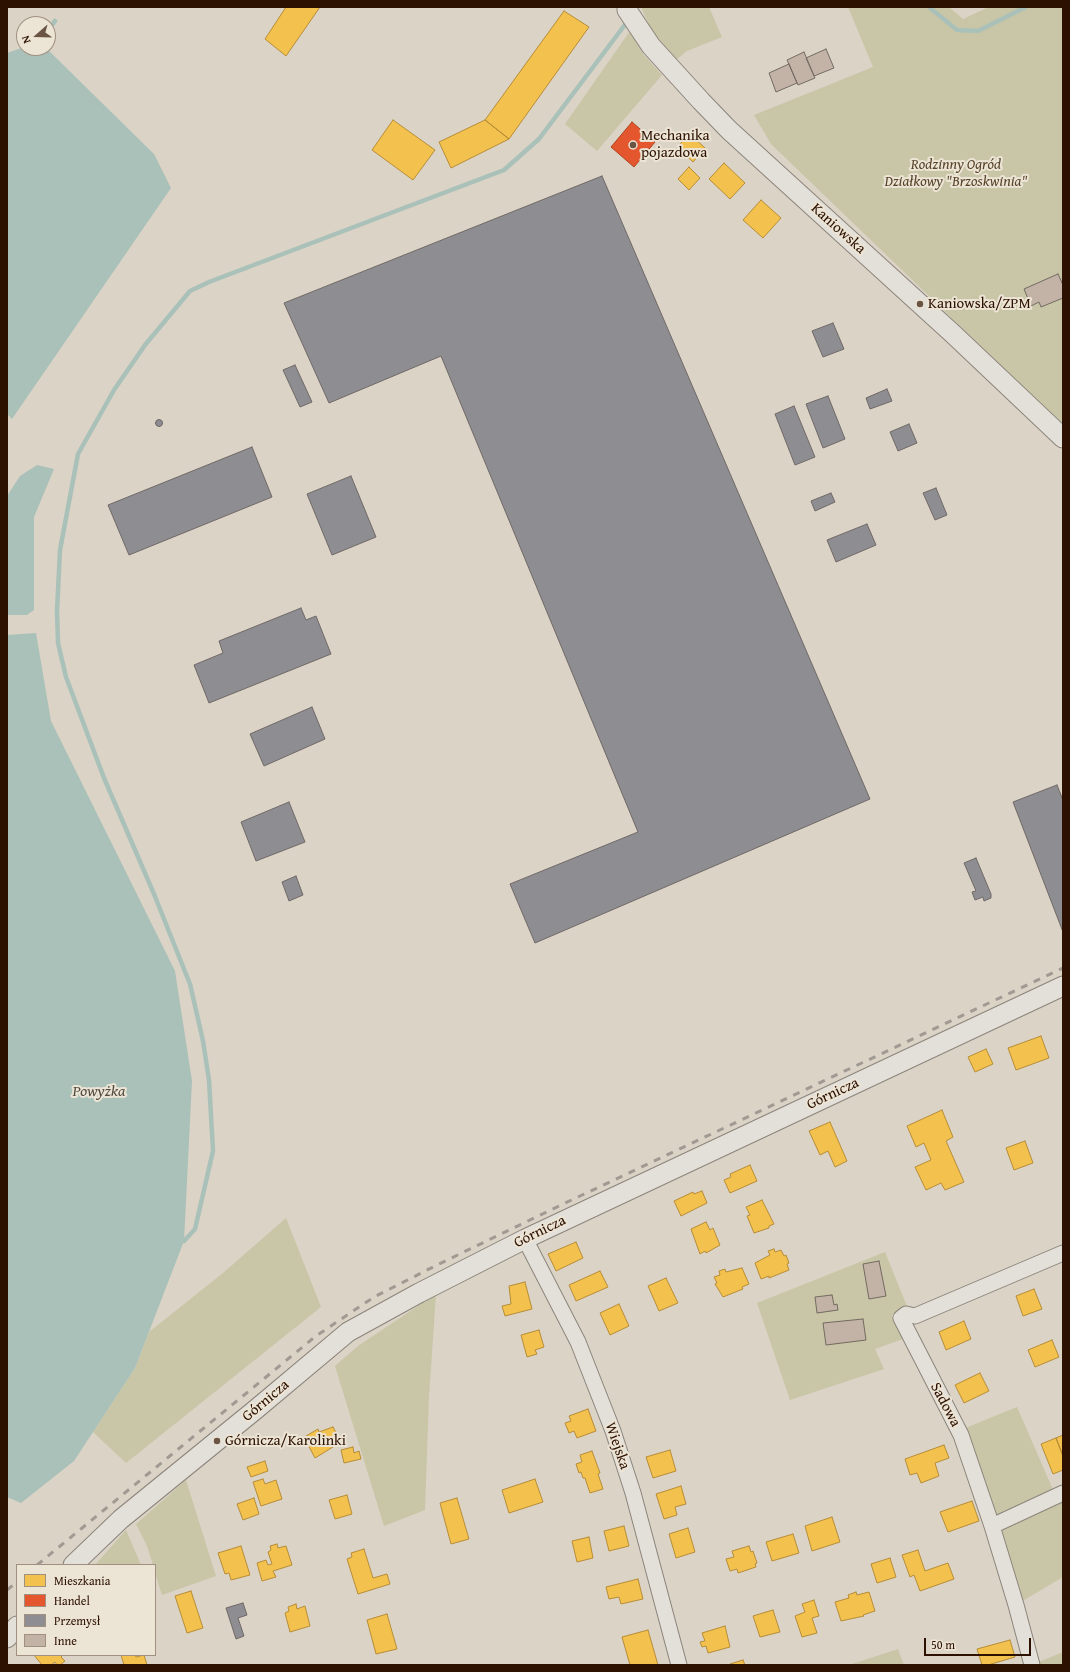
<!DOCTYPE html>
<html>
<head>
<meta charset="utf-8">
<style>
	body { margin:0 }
	#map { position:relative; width:1070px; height:1672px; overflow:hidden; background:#dad3c6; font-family:"Gentium Book Plus",serif }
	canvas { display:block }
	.frame { position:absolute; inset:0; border:8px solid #2d1100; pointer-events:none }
	.legend { position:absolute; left:16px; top:1564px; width:140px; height:92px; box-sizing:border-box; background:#ece4d5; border:1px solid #a09080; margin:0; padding:5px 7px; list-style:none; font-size:12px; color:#2d1100 }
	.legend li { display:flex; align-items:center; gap:8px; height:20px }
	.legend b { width:20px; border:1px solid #a09080 }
	.north { position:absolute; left:16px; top:16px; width:40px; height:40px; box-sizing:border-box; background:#ece4d5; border:1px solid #a09080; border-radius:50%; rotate:250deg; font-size:11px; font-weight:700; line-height:16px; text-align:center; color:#2d1100 }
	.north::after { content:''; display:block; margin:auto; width:14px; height:18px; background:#6a5545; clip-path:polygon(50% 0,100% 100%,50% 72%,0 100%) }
	.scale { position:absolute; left:924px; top:1638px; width:107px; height:18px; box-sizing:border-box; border:2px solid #2d1100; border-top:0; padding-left:5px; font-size:12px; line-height:14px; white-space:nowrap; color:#2d1100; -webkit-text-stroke:3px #ece4d5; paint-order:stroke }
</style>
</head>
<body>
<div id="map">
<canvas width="1070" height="1672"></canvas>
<div class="frame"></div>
<ul class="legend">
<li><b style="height:11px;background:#f2c14e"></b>Mieszkania</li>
<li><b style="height:11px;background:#e4572e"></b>Handel</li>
<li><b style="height:11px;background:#8d8d92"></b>Przemysł</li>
<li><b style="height:11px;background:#c3b3a7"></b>Inne</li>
</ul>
<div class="north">N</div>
<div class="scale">50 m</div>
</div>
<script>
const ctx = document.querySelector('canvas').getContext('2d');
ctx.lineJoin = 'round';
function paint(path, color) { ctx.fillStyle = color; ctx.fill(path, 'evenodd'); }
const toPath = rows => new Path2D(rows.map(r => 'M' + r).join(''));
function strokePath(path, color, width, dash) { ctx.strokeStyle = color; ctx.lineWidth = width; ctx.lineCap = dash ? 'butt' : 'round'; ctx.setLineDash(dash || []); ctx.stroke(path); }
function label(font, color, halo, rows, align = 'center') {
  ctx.font = font + ' "Gentium Book Plus",serif'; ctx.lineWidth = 4; ctx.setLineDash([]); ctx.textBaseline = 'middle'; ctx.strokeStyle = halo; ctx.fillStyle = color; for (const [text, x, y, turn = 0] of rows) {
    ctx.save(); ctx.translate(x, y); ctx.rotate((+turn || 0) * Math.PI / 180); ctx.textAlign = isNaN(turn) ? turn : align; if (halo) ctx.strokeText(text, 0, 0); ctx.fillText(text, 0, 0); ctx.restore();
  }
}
const green = toPath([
	[641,7,709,7,722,37,687,51,676,60,651,29],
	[848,7,949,7,963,19,989,7,1063,7,1063,425,771,144,754,115,873,67],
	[630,31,643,54,662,75,597,151,565,124],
	[286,1218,321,1307,126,1463,93,1432,135,1368,149,1332,223,1273],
	[885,1252,908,1309,892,1315,903,1339,875,1349,884,1369,790,1400,757,1303],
	[436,1294,429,1397,425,1510,384,1526,335,1366,358,1346],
	[1017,1407,1054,1492,998,1518,993,1513,963,1429],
	[186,1480,216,1576,162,1595,155,1573,155,1565,153,1565,147,1546,136,1524],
	[1063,1499,1063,1577,1019,1603,1000,1538,1002,1528],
	[126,1530,141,1565,95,1565],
	[898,1649,904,1665,849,1665],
	[1063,1652,1063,1665,1036,1665,1036,1663]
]);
const water = toPath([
	[24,47,24,48,46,48,154,154,171,188,12,419,7,414,7,53],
	[37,465,54,469,34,517,34,610,27,615,7,615,7,496,20,476],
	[36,633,51,721,175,971,192,1081,184,1241,135,1368,74,1461,21,1503,7,1497,7,635]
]);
const homes = toPath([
	[286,7,320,7,286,56,265,39,286,7],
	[564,11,589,27,509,139,485,120,564,11],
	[393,120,435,150,413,180,372,150,393,120],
	[485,120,509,139,451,168,439,142,485,120],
	[690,134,705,148,693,162,677,147,690,134],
	[724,163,745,183,730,199,709,179,724,163],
	[689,167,700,178,689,190,678,179,689,167],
	[761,200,781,218,763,238,743,220,761,200],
	[1041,1036,1049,1058,1016,1070,1008,1048,1041,1036],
	[986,1049,993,1064,975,1072,968,1057,986,1049],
	[942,1110,953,1137,946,1141,964,1182,945,1190,941,1183,926,1190,915,1167,931,1160,924,1143,916,1147,907,1126,942,1110],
	[830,1122,847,1161,835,1167,828,1151,820,1155,809,1131,830,1122],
	[1025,1141,1033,1163,1014,1170,1006,1148,1025,1141],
	[750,1165,757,1181,730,1193,724,1180,731,1177,730,1174,750,1165],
	[702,1191,707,1203,681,1216,674,1201,693,1192,694,1194,702,1191],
	[762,1200,774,1224,769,1226,769,1228,754,1233,747,1216,750,1215,746,1207,762,1200],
	[706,1222,710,1230,713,1228,720,1245,706,1253,705,1251,700,1254,691,1229,706,1222],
	[576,1242,583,1258,556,1271,548,1254,576,1242],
	[774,1249,775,1252,781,1250,784,1256,786,1255,789,1263,787,1264,789,1270,769,1278,769,1276,761,1279,755,1263,770,1255,768,1251,774,1249],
	[742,1268,749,1284,742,1287,743,1289,723,1297,715,1284,717,1283,714,1277,720,1275,719,1271,725,1269,726,1272,742,1268],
	[600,1271,608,1287,576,1301,569,1285,600,1271],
	[666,1278,678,1303,659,1311,648,1286,666,1278],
	[525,1282,532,1309,505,1316,502,1306,511,1304,509,1286,525,1282],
	[1034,1289,1042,1309,1023,1316,1016,1296,1034,1289],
	[619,1304,629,1326,610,1335,600,1313,619,1304],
	[964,1321,971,1339,946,1350,939,1332,964,1321],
	[539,1330,544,1347,535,1350,537,1354,527,1357,521,1335,539,1330],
	[1052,1340,1059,1357,1035,1367,1028,1350,1052,1340],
	[980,1373,989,1391,964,1403,955,1385,980,1373],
	[588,1409,596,1431,577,1438,574,1431,569,1433,565,1423,571,1421,569,1416,588,1409],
	[333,1427,341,1442,315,1458,306,1441,308,1439,306,1436,318,1429,319,1432,333,1427],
	[1063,1435,1063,1456,1056,1438,1063,1435],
	[1056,1438,1063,1456,1063,1470,1053,1474,1041,1444,1056,1438],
	[944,1445,949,1458,935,1463,939,1476,921,1483,917,1473,910,1475,905,1459,944,1445],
	[353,1447,354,1453,359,1451,361,1459,344,1463,341,1450,353,1447],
	[670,1450,676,1471,653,1478,646,1457,670,1450],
	[592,1451,600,1473,598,1474,603,1489,590,1493,585,1478,583,1478,581,1472,579,1473,576,1464,582,1462,580,1455,592,1451],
	[265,1461,268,1471,251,1477,247,1467,265,1461],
	[263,1479,265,1484,276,1480,282,1499,261,1506,253,1482,263,1479],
	[535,1479,543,1502,509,1513,502,1490,535,1479],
	[681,1486,686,1504,675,1507,677,1515,664,1519,656,1494,681,1486],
	[347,1495,352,1514,335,1519,329,1500,347,1495],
	[254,1498,259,1514,243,1520,237,1504,254,1498],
	[457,1498,469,1539,451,1544,440,1503,457,1498],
	[972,1501,979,1521,948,1532,940,1512,972,1501],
	[832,1517,840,1542,812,1551,805,1526,832,1517],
	[624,1526,629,1546,609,1551,604,1531,624,1526],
	[688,1528,695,1552,676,1558,669,1534,688,1528],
	[793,1534,799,1553,772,1561,766,1542,793,1534],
	[589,1537,593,1558,577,1562,572,1541,589,1537],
	[277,1544,278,1548,286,1546,292,1565,273,1571,276,1577,262,1581,257,1563,266,1560,268,1565,272,1564,268,1552,271,1550,270,1546,277,1544],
	[241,1546,250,1575,231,1580,229,1573,225,1574,218,1553,241,1546],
	[749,1546,751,1552,753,1551,757,1563,755,1564,756,1567,738,1573,737,1569,730,1571,726,1559,734,1557,732,1551,749,1546],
	[364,1549,373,1578,387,1574,390,1584,358,1594,347,1559,352,1557,351,1553,364,1549],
	[918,1550,925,1571,948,1563,954,1579,920,1591,914,1575,910,1577,902,1555,918,1550],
	[890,1558,896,1577,877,1583,871,1564,890,1558],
	[638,1579,643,1599,621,1604,619,1597,609,1599,606,1587,638,1579],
	[191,1591,203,1628,187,1633,175,1596,191,1591],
	[856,1592,857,1595,869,1592,875,1611,863,1615,864,1616,841,1621,835,1602,849,1598,848,1595,856,1592],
	[814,1600,819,1616,812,1618,817,1633,802,1637,795,1616,805,1612,802,1604,814,1600],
	[296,1604,297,1609,305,1606,310,1626,290,1632,285,1613,289,1611,288,1607,296,1604],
	[773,1610,780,1632,760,1637,753,1616,773,1610],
	[387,1614,397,1649,376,1654,367,1620,387,1614],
	[725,1626,730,1647,708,1653,706,1646,702,1647,700,1642,705,1641,702,1633,725,1626],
	[648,1630,658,1665,630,1665,622,1637,648,1630],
	[1010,1640,1015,1657,988,1665,982,1665,977,1649,1010,1640],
	[34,1655,63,1655,61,1657,65,1661,60,1665,57,1665,55,1662,51,1665,42,1665,34,1655],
	[121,1655,135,1655,136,1657,144,1655,147,1665,124,1665,121,1655],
	[743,1660,745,1665,730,1665,730,1664,743,1660]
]);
const shops = toPath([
	[632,122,655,142,634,167,611,147,632,122]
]);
const industry = toPath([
	[602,176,870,799,535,943,510,884,638,832,441,356,329,403,284,303,602,176],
	[833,323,844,349,823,357,812,331,833,323],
	[295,365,312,402,300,407,283,370,295,365],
	[887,389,892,401,870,409,866,398,887,389],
	[828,396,845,439,823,448,806,404,828,396],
	[794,406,815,457,795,465,775,414,794,406],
	'155.5 423a3.5 3.5 0 1 1 7 0a3.5 3.5 0 1 1-7 0Z',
	[909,424,917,443,898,451,890,432,909,424],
	[252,447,272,497,129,555,108,505,252,447],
	[351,476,376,537,332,555,307,494,351,476],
	[936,488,947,515,935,520,923,493,936,488],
	[831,493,835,502,815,511,811,501,831,493],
	[867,524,876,545,836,562,827,540,867,524],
	[301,608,306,620,316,616,331,654,209,703,194,665,223,653,219,641,301,608],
	[312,707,325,739,264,766,250,734,312,707],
	[1057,785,1063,800,1063,932,1013,802,1057,785],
	[289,802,305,842,256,861,241,822,289,802],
	[976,858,991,894,991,898,984,901,983,897,975,900,972,892,976,891,964,863,976,858],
	[296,876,303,895,289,901,282,882,296,876],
	[243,1603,247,1615,238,1618,244,1636,236,1639,226,1608,243,1603]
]);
const stream = toPath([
	[929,7,957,30,978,31,1026,7],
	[48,30,55,21],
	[184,1241,195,1229,213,1151,209,1080,203,1041,190,984,154,894,104,778,66,677,58,643,57,611,60,550,78,454,114,390,145,345,190,291,209,282,504,170,539,139,627,22]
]);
const building = toPath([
	[826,49,834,68,814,76,806,58,826,49],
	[804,52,815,78,798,85,787,60,804,52],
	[789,64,797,83,776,92,769,73,789,64],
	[1058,274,1063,285,1063,298,1041,307,1039,302,1031,306,1024,289,1058,274],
	[879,1261,886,1296,869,1299,863,1264,879,1261],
	[832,1295,834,1305,837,1304,838,1310,817,1313,815,1297,832,1295],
	[863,1319,866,1340,826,1345,823,1323,863,1319]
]);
const minor = toPath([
	[525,1239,578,1342,613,1431,633,1493,679,1665],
	[992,1526,1063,1493],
	[1032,1665,1016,1605,992,1526,961,1435,901,1318,906,1314,915,1316,1063,1253]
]);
const tertiary = toPath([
	[627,7,627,10,651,46,701,101,729,130,952,333,1063,438],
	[73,1565,121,1519,255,1410,348,1332,419,1293,525,1239,1063,986],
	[7,1638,17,1626]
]);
const rail = toPath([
	[37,1565,316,1336,374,1297,437,1265,561,1205,1063,968],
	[7,1590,17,1582]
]);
const markers = [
	[633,145,4,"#6a5545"],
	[920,304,4,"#6a5545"],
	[217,1441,4,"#6a5545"]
];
const poiNames = [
	["Mechanika",641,136],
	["pojazdowa",641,153],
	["Kaniowska/ZPM",928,304],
	["Górnicza/Karolinki",225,1441]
];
const parkNames = [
	["Rodzinny Ogród",956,165],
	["Działkowy \"Brzoskwinia\"",956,182]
];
const streetNames = [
	["Kaniowska",838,229,42],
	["Górnicza",833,1094,-25],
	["Górnicza",540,1232,-26],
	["Górnicza",266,1401,-40],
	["Sadowa",945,1405,62],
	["Wiejska",617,1446,71]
];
const waterNames = [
	["Powyżka",99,1092]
];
paint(green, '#c8c6a7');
paint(water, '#aac1b9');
paint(homes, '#f2c14e');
strokePath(homes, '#b78c37', 1);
paint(shops, '#e4572e');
strokePath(shops, '#ad4220', 1);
paint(industry, '#8d8d92');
strokePath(industry, '#706866', 1);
strokePath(stream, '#aac1b9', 4.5);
paint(building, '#c3b3a7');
strokePath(building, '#736a61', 1);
strokePath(minor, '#8c847b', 17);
strokePath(tertiary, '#8c847b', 21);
strokePath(minor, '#e3e0d9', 15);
strokePath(tertiary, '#e3e0d9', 19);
strokePath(rail, '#a09a93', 3, [7, 7]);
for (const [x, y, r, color] of markers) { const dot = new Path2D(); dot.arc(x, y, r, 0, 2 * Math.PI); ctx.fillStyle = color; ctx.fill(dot); strokePath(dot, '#ece4d5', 1.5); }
label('15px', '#2d1100', '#ece4d5', poiNames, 'left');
label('italic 15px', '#57442a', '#ece4d5', parkNames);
label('15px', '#2d1100', '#ece4d5', streetNames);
label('italic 16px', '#514c3f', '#ece4d5', waterNames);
</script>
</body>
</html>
